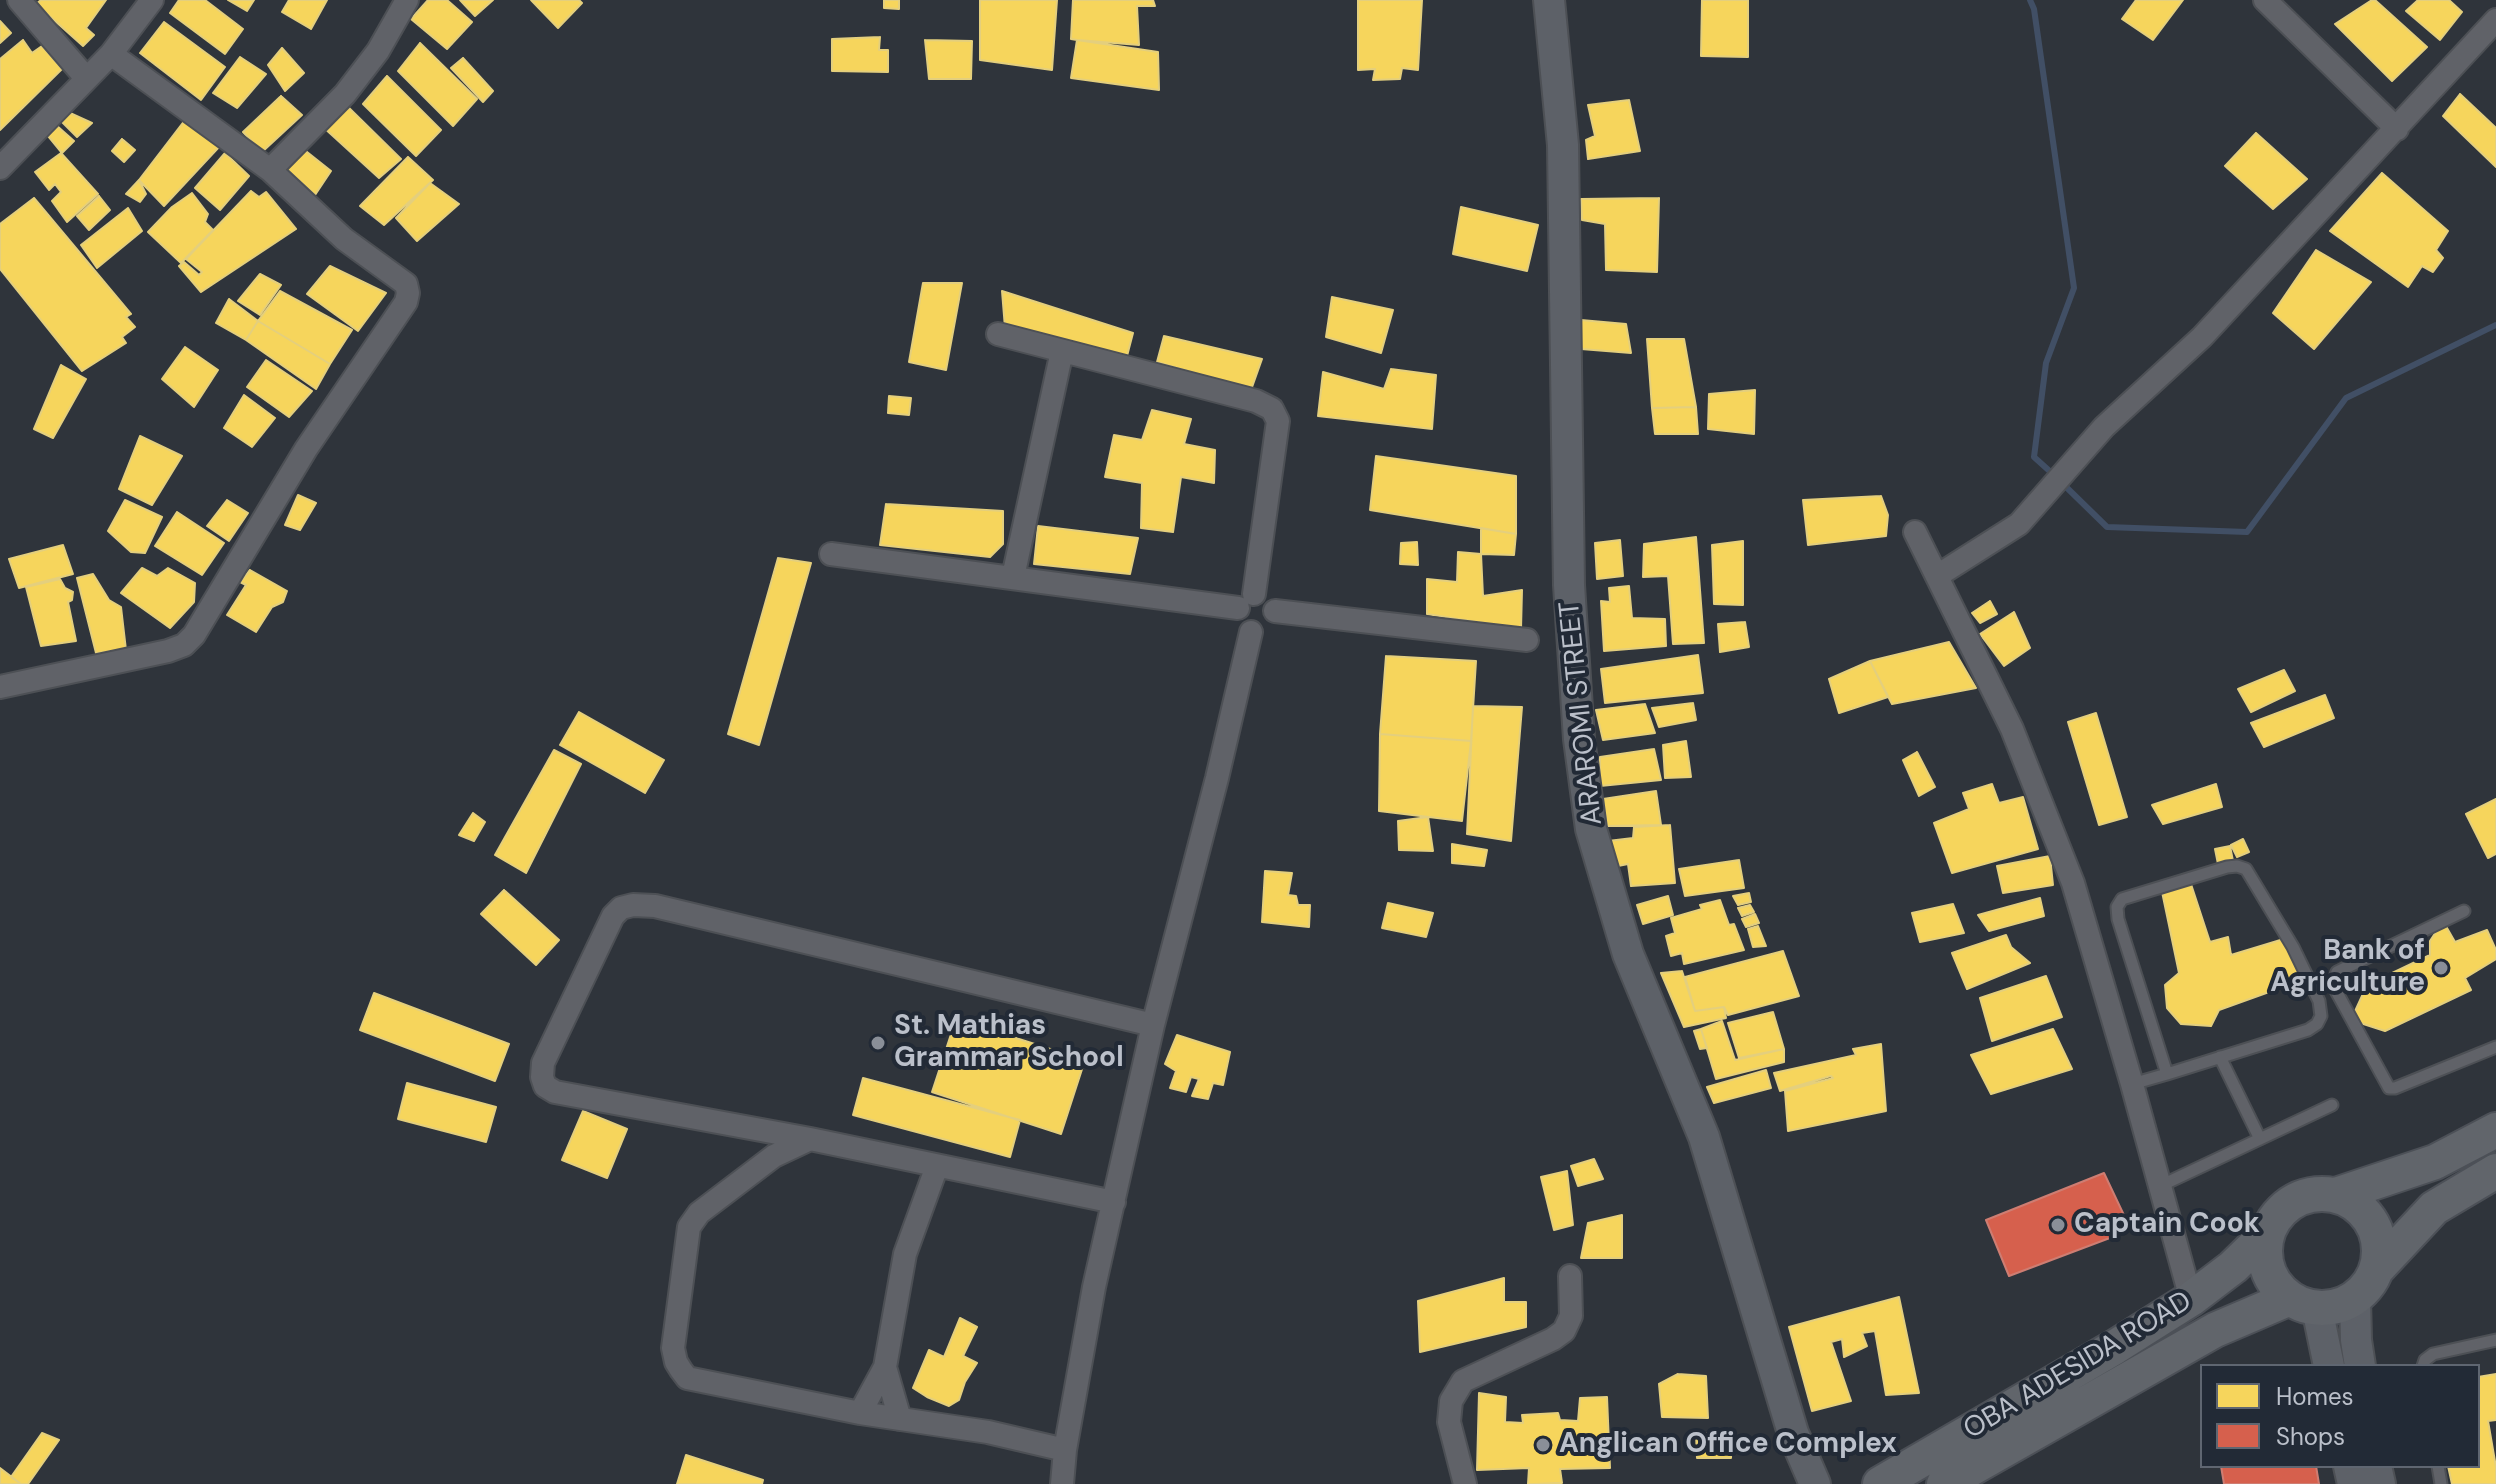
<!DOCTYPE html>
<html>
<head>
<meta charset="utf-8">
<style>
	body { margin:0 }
	#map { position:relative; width:2496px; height:1484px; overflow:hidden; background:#2f343b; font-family:"DM Sans",sans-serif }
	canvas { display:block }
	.legend { position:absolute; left:2200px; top:1364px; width:280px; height:104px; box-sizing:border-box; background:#222a36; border:2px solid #5f6671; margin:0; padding:10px 14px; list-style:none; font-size:24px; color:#bbc0ca }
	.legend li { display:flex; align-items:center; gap:16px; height:40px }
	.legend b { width:40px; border:2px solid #5f6671 }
</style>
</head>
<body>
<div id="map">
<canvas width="2496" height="1484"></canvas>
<ul class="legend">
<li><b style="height:22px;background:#f6d55c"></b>Homes</li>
<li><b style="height:22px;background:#d6604d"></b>Shops</li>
</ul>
</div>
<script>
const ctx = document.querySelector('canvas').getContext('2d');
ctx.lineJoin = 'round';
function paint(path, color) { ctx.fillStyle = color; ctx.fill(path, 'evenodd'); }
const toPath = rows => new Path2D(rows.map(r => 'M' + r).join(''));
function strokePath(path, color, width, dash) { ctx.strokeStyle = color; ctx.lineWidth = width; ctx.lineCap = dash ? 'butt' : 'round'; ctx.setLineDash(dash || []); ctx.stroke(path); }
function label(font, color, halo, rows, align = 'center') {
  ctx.font = font + ' "DM Sans",sans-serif'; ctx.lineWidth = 8; ctx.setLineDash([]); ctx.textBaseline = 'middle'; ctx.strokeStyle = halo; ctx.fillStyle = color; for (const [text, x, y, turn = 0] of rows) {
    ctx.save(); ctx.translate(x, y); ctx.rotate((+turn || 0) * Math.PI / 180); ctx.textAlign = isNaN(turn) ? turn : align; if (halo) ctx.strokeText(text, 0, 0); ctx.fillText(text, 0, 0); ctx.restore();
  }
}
const homes = toPath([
	[41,0,106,0,86,28,94,35,83,46,36,4,41,0],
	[179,0,205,0,243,29,225,54,170,13,179,0],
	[228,0,254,0,247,11,228,0],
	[289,0,327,0,311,29,282,12,289,0],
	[428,0,447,0,472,22,447,49,411,19,428,0],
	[460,0,493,0,475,16,460,0],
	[531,0,579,0,582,3,558,28,531,0],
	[884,0,899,0,899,9,884,8,884,0],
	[980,0,1057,0,1052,70,980,60,980,0],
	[1073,0,1153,0,1155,6,1137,6,1139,45,1077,40,1071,39,1073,0],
	[1358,0,1422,0,1418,70,1402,68,1400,79,1373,80,1375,69,1358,70,1358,0],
	[1702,0,1748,0,1748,57,1701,56,1702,0],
	[2136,0,2183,0,2153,40,2122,19,2136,0],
	[2372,0,2375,0,2427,47,2392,81,2335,24,2372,0],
	[2418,0,2449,0,2462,12,2440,40,2406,11,2418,0],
	[0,21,11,33,0,43,0,21],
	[164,22,225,67,201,100,140,53,164,22],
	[880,37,879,50,888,50,888,72,832,71,832,39,880,37],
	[23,40,32,53,42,46,62,69,0,130,0,59,23,40],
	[925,40,972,41,971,79,929,79,925,40],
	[1077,40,1158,52,1159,90,1071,78,1077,40],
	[420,43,477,99,453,126,398,71,420,43],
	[282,48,304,73,285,91,268,65,282,48],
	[240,57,266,74,237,108,213,93,240,57],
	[463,58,493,91,483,102,451,68,463,58],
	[387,76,441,130,416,156,363,104,387,76],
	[2460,94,2496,128,2496,167,2443,116,2460,94],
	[281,96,302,115,262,152,243,132,281,96],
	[1629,100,1640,151,1588,159,1586,140,1595,136,1588,105,1629,100],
	[343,102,401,159,379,178,322,126,343,102],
	[70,113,92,123,77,137,61,121,70,113],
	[185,120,219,147,164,206,139,180,185,120],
	[56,125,74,141,62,153,44,131,56,125],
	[2256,133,2307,179,2273,209,2225,166,2256,133],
	[122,139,135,150,124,162,112,151,122,139],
	[302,148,331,171,315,195,283,166,302,148],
	[61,153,98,194,67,222,52,201,61,192,55,184,49,190,35,172,61,153],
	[225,153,249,176,220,210,195,188,225,153],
	[408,157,433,180,384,225,360,206,408,157],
	[2382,173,2448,231,2436,250,2443,258,2433,272,2422,266,2408,287,2330,231,2382,173],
	[139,180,146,194,140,202,126,194,139,180],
	[430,183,459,204,417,241,396,218,430,183],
	[251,191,259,197,266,192,296,229,201,292,179,266,184,262,199,275,202,272,186,259,251,191],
	[192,193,208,214,205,222,213,230,181,263,148,232,172,207,192,193],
	[99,196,110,210,89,230,77,216,99,196],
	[34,198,131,314,126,317,135,327,122,337,126,343,82,371,0,269,0,224,34,198],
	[1659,198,1657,272,1606,270,1605,224,1582,220,1581,199,1659,198],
	[1461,207,1538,225,1527,271,1453,254,1461,207],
	[128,208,142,231,97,268,81,245,128,208],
	[2316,250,2371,282,2314,349,2273,313,2316,250],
	[330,266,386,293,358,331,307,294,330,266],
	[260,274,281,285,260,315,238,301,260,274],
	[923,283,962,283,946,370,909,362,923,283],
	[280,291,352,330,330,364,258,321,280,291],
	[1002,291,1133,333,1127,356,1005,328,1002,291],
	[1332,297,1393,310,1381,353,1326,337,1332,297],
	[229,299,258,321,246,340,216,323,229,299],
	[1581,320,1626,324,1631,353,1581,349,1581,320],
	[258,321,330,364,316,389,246,340,258,321],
	[1164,336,1262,359,1251,390,1157,362,1164,336],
	[1647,339,1684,339,1696,407,1652,408,1647,339],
	[185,347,218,370,194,407,162,379,185,347],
	[266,360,312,391,289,417,247,387,266,360],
	[61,365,86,379,53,438,34,429,61,365],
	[1391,369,1436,375,1432,429,1318,416,1323,372,1384,389,1391,369],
	[1755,390,1754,434,1708,429,1709,394,1755,390],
	[244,395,275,418,252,447,224,428,244,395],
	[889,396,911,398,909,415,888,413,889,396],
	[1696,407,1698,434,1655,434,1652,408,1696,407],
	[1152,410,1191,419,1184,444,1215,450,1214,483,1181,477,1173,532,1141,528,1142,483,1105,477,1114,435,1142,440,1152,410],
	[140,436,182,456,152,505,119,489,140,436],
	[1376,456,1516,476,1516,534,1370,510,1376,456],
	[298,495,316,503,300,530,285,525,298,495],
	[1881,496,1888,515,1886,536,1808,545,1803,500,1881,496],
	[125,500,162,517,145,553,131,552,108,531,125,500],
	[227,500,248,513,229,541,207,526,227,500],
	[886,504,1003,511,1003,544,990,557,880,545,886,504],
	[177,512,224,543,202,575,155,546,177,512],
	[1038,526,1138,538,1130,574,1034,564,1038,526],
	[1481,528,1516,534,1514,555,1481,554,1481,528],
	[1696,537,1704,643,1673,644,1668,576,1643,577,1644,544,1696,537],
	[1620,540,1623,576,1597,579,1595,543,1620,540],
	[1743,541,1743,605,1714,604,1712,545,1743,541],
	[1417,542,1418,565,1400,564,1401,543,1417,542],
	[63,545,73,574,19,588,9,559,63,545],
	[1458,552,1481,554,1483,596,1522,590,1521,629,1427,614,1427,579,1457,582,1458,552],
	[778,558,811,563,759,745,728,734,778,558],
	[142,568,157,576,168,568,195,583,194,602,170,628,121,593,142,568],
	[250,570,287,591,283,602,272,607,256,632,227,615,246,585,240,582,250,570],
	[93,574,109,600,121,607,126,650,96,653,77,578,93,574],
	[60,579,65,588,73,592,72,600,68,602,76,641,41,646,26,587,60,579],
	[1629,586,1632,618,1665,619,1666,646,1604,651,1601,601,1610,602,1609,588,1629,586],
	[1990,601,1997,614,1980,623,1972,613,1990,601],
	[2014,612,2030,648,2004,666,1980,634,2014,612],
	[1745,622,1749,647,1720,652,1718,624,1745,622],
	[1949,642,1976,688,1892,704,1870,661,1949,642],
	[1698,655,1703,693,1605,703,1601,669,1698,655],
	[1386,656,1476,661,1471,741,1380,734,1386,656],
	[1870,661,1888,697,1839,713,1829,679,1870,661],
	[2284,670,2295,691,2251,712,2238,689,2284,670],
	[2325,695,2334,718,2264,747,2251,723,2325,695],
	[1693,703,1696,720,1659,727,1652,708,1693,703],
	[1645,704,1655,733,1603,740,1596,710,1645,704],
	[1473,706,1522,707,1511,841,1467,834,1473,706],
	[579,712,664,760,645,793,560,745,579,712],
	[2096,713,2127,817,2099,825,2068,722,2096,713],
	[1380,734,1471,741,1462,821,1379,811,1380,734],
	[1686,741,1691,777,1665,778,1663,745,1686,741],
	[1654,749,1661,780,1600,786,1600,757,1654,749],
	[554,750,581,764,526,873,495,855,554,750],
	[1917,752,1935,787,1919,796,1903,760,1917,752],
	[1992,784,1999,803,2023,797,2038,849,1952,873,1934,823,1969,809,1963,793,1992,784],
	[2216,784,2222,807,2163,824,2152,805,2216,784],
	[1656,791,1661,825,1607,826,1603,799,1656,791],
	[2496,799,2496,854,2488,858,2466,814,2496,799],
	[473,813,485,822,474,841,459,835,473,813],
	[1428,817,1433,851,1399,850,1398,821,1428,817],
	[1670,825,1675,883,1631,886,1628,864,1613,867,1608,841,1633,838,1634,827,1670,825],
	[2243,839,2249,852,2237,857,2231,845,2243,839],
	[1452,844,1487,850,1484,866,1452,863,1452,844],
	[2230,846,2233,861,2218,864,2215,849,2230,846],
	[2050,856,2053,885,2003,893,1997,866,2050,856],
	[1739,860,1744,888,1685,896,1679,869,1739,860],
	[1265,871,1292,873,1288,895,1296,896,1298,905,1310,905,1309,927,1262,922,1265,871],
	[2189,878,2210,942,2228,937,2231,955,2287,938,2308,978,2219,1010,2211,1026,2181,1024,2167,1008,2165,985,2179,973,2161,887,2189,878],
	[504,890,559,940,536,965,481,914,504,890],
	[1749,893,1751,902,1738,905,1733,896,1749,893],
	[1668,896,1673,915,1643,924,1637,905,1668,896],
	[2040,898,2044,916,1989,931,1978,915,2040,898],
	[1720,900,1729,925,1734,924,1744,950,1684,964,1682,953,1671,956,1666,936,1675,933,1671,918,1702,909,1700,905,1720,900],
	[1388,903,1433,913,1426,937,1382,928,1388,903],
	[1953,904,1964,933,1920,942,1912,913,1953,904],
	[1750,905,1754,912,1742,916,1738,908,1750,905],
	[1755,914,1759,923,1746,927,1742,919,1755,914],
	[2443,921,2455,942,2487,930,2496,950,2496,959,2465,978,2471,990,2385,1031,2351,1020,2367,985,2430,955,2430,941,2443,921],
	[1758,926,1766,946,1753,947,1748,929,1758,926],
	[2006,935,2011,947,2030,963,1967,989,1952,953,2006,935],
	[1783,951,1799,996,1728,1015,1724,1007,1695,1011,1685,977,1783,951],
	[1682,971,1695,1011,1724,1007,1726,1018,1684,1027,1661,973,1682,971],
	[2046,976,2062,1017,1992,1041,1980,998,2046,976],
	[374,993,509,1044,495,1081,360,1030,374,993],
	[1773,1012,1784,1049,1739,1058,1728,1023,1773,1012],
	[956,1019,1085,1060,1061,1134,932,1092,956,1019],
	[1722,1021,1735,1060,1784,1049,1784,1062,1716,1079,1701,1029,1722,1021],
	[1701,1029,1707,1048,1700,1049,1694,1031,1701,1029],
	[2053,1029,2072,1069,1991,1094,1971,1055,2053,1029],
	[1177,1035,1230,1052,1223,1085,1213,1083,1208,1099,1192,1096,1199,1079,1191,1077,1186,1092,1170,1088,1176,1071,1165,1064,1177,1035],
	[1881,1044,1886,1111,1788,1131,1785,1091,1833,1078,1831,1076,1780,1091,1774,1073,1856,1055,1853,1049,1881,1044],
	[1766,1070,1771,1088,1714,1103,1707,1087,1766,1070],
	[863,1078,1020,1120,1010,1157,853,1115,863,1078],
	[407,1083,496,1107,486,1142,398,1119,407,1083],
	[583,1111,627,1129,607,1178,562,1160,583,1111],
	[1594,1159,1603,1179,1578,1186,1571,1166,1594,1159],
	[1567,1171,1573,1225,1554,1230,1541,1177,1567,1171],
	[1622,1215,1622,1258,1581,1258,1588,1223,1622,1215],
	[1504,1278,1504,1302,1526,1302,1526,1327,1420,1352,1418,1301,1504,1278],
	[1899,1297,1919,1393,1886,1395,1875,1331,1862,1333,1867,1346,1844,1357,1842,1339,1831,1342,1851,1401,1812,1411,1789,1327,1899,1297],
	[960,1318,977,1327,963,1356,977,1363,965,1382,959,1400,949,1406,927,1397,913,1388,929,1350,944,1357,960,1318],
	[1678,1374,1706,1376,1708,1418,1662,1417,1659,1384,1678,1374],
	[2496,1374,2496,1420,2488,1421,2496,1467,2496,1484,2452,1484,2448,1466,2478,1466,2478,1377,2496,1374],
	[1479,1393,1506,1397,1505,1422,1523,1423,1522,1415,1558,1413,1560,1420,1578,1421,1580,1398,1607,1397,1610,1468,1560,1469,1562,1483,1534,1484,1528,1484,1529,1468,1477,1470,1479,1393],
	[42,1433,59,1440,28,1484,21,1484,11,1477,42,1433],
	[1696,1433,1732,1433,1731,1458,1697,1458,1696,1433],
	[686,1455,763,1480,762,1484,677,1484,686,1455],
	[0,1468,21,1484,0,1484,0,1468]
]);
const shops = toPath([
	[2104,1173,2131,1230,2009,1276,1986,1220,2104,1173],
	[2221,1466,2316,1466,2319,1484,2224,1484,2221,1466]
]);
const stream = toPath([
	[2030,0,2034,9,2074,288,2046,363,2034,457,2054,475],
	[2062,483,2107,527,2247,532,2346,398,2496,325]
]);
const lane = toPath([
	[2464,911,2337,972,2334,980,2335,989,2389,1088,2395,1088,2496,1047],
	[2220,1057,2260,1139],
	[2132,1084,2167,1074,2308,1030,2317,1024,2321,1016,2319,1001,2293,947,2246,869,2237,866,2227,867,2122,899,2117,907,2118,919,2167,1074],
	[2160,1186,2332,1105],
	[2423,1366,2425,1360,2433,1354,2496,1340],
	[2438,1466,2441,1484]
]);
const street = toPath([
	[19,0,86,78],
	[2265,0,2397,129],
	[0,168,111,54,152,0],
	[270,170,345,94,378,51,407,0],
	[998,334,1256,401,1272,409,1278,421,1254,594],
	[1915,532,2012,729,2073,883,2132,1084,2191,1299],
	[831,554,1238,608],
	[1937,576,2019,524,2104,427,2202,337,2496,20],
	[1013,577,1062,351],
	[1275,611,1527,640],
	[0,687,168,651,184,645,194,635,306,449,406,302,408,293,406,284,344,239,270,170,111,54],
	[810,1139,774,1156,699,1213,689,1227,673,1348,676,1362,681,1370,687,1378,860,1413,988,1432,1065,1450],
	[1114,1202,810,1139,555,1092,545,1086,542,1077,543,1063,613,916,621,908,633,905,655,906,1153,1025],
	[885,1367,900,1419],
	[860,1413,885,1367,905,1254,937,1166],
	[1062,1484,1065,1450,1094,1287,1153,1025,1217,778,1251,632],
	[1465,1484,1449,1422,1451,1401,1463,1381,1553,1339,1564,1331,1571,1316,1570,1276]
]);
const secondary = toPath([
	[1549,0,1563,145,1569,585,1579,739,1591,829,1628,954,1704,1137,1793,1433,1815,1484],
	[2355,1298,2356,1340,2360,1366],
	[2317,1308,2329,1366],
	[2349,1466,2353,1484],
	[2376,1466,2380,1484]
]);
const primary = toPath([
	'2265 1251a57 57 0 1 1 114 0a57 57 0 1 1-114 0Z',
	[2336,1195,2435,1162,2496,1130],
	[2377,1269,2434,1208,2496,1171],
	[1880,1484,2115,1347,2191,1299,2233,1267,2267,1234],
	[1944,1484,2215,1330,2290,1298]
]);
const markers = [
	[2441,968,8,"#8a8f98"],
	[878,1043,8,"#8a8f98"],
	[2058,1225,8,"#8a8f98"],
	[1543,1445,8,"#8a8f98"]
];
const streetNames = [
	["ARAROMI STREET",1582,713,-96],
	["OBA ADESIDA ROAD",2078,1366,-31]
];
const poiNames = [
	["Bank of",2425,952,"right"],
	["Agriculture",2425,984,"right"],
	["St. Mathias",894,1027],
	["Grammar School",894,1059],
	["Captain Cook",2074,1225],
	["Anglican Office Complex",1559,1445]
];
paint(homes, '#f6d55c');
strokePath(homes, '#e4cf7d', 2);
paint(shops, '#d6604d');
strokePath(shops, '#ce7d72', 2);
strokePath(stream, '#414f65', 6);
strokePath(lane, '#4d5055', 15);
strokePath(street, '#4d5055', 26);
strokePath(secondary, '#4d5055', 34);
strokePath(primary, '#4c5057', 38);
strokePath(lane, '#606268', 11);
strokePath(street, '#606268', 22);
strokePath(secondary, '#5d6168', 30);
strokePath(primary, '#61656b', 34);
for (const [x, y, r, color] of markers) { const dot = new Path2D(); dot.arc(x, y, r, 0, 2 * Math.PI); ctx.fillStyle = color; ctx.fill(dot); strokePath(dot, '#222a36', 3); }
label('28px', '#bbc0ca', '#222a36', streetNames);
label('bold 28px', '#bbc0ca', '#222a36', poiNames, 'left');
</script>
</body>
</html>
